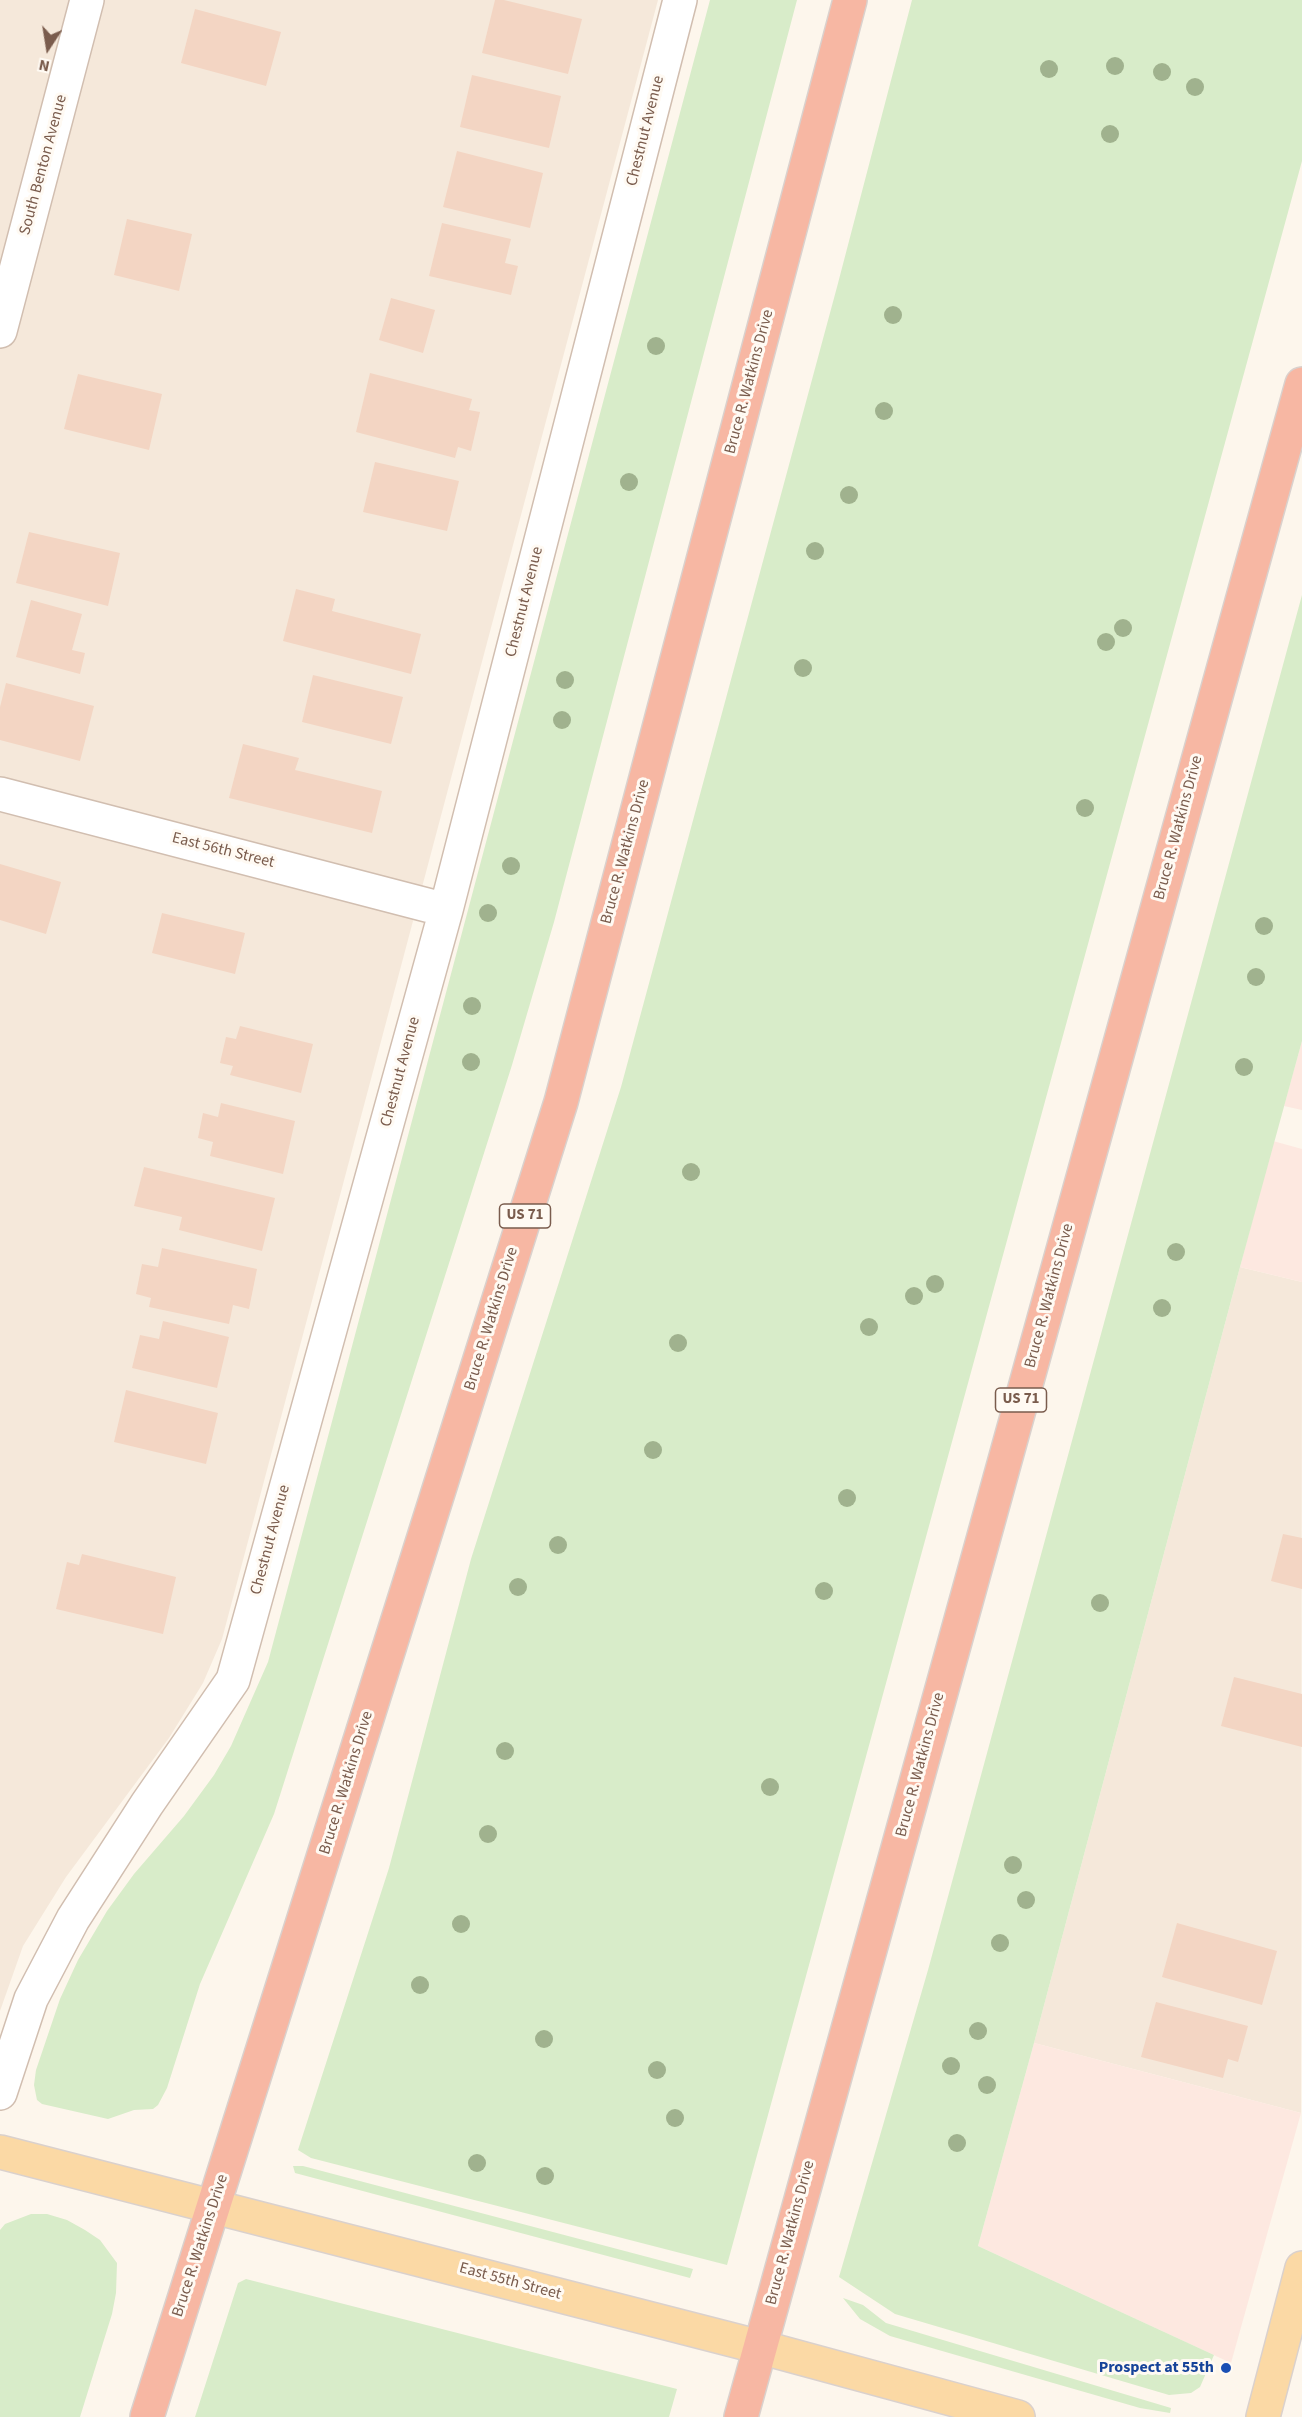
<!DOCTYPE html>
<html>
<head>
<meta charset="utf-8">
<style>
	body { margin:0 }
	#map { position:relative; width:1302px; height:2417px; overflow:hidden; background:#fdf6ec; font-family:"Source Sans 3",sans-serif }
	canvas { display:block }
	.north { position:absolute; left:18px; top:18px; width:60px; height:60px; -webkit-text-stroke:4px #fffaf3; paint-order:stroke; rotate:192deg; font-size:16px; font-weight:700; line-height:24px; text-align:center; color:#7a5c4d }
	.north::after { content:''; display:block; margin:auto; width:21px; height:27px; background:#7a5c4d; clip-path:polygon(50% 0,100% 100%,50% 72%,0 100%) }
</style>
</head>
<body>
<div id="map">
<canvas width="1302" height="2417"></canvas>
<div class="north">N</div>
</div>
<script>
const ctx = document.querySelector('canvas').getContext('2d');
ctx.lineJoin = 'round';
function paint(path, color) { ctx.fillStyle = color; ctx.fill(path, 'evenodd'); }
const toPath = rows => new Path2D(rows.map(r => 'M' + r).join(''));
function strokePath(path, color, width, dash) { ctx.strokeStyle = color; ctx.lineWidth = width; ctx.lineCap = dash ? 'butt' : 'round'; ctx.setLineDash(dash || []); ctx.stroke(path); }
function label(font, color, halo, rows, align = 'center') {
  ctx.font = font + ' "Source Sans 3",sans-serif'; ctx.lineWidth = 6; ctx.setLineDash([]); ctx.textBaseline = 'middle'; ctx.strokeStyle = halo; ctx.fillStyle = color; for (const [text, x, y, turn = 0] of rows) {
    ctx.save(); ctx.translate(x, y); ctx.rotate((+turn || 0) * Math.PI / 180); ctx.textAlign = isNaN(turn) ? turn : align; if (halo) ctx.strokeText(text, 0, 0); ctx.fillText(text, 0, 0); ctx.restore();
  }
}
const residential = toPath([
	[0,0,658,0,222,1639,203,1683,169,1738,66,1877,23,1946,0,2011],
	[1240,1267,1302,1282,1301,2113,1034,2043]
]);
const commercial = toPath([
	[1302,1041,1302,1110,1284,1106],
	[1273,1141,1302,1149,1302,1282,1240,1267],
	[1034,2043,1301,2113,1231,2363,978,2246]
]);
const green = toPath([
	[710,0,797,0,554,922,512,1065,274,1814,200,1984,167,2088,158,2105,153,2109,134,2110,108,2119,42,2104,37,2100,34,2085,36,2070,60,1999,78,1960,107,1911,134,1874,184,1816,214,1775,231,1746,268,1662],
	[912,0,1302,0,1302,161,727,2265,311,2158,298,2150,389,1868,471,1559,621,1087,837,287],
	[1302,595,1302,1041,1240,1267,1034,2043,978,2246,1214,2355,1200,2387,1191,2393,1169,2395,895,2314,839,2277,928,1970],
	[293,2166,303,2166,693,2269,690,2278,295,2173],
	[31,2214,47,2214,67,2220,85,2230,100,2240,117,2263,116,2293,112,2314,80,2417,0,2417,0,2230,5,2224],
	[246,2279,677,2389,669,2417,195,2417,238,2283],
	[843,2298,863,2305,886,2323,1171,2408,1170,2413,1140,2408,890,2336,860,2319]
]);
const building = toPath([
	[495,0,504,0,582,19,568,74,482,53],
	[195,9,281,32,266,86,181,63],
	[472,75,561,96,549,148,460,127],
	[457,151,543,173,530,228,443,207],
	[127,219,192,234,179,291,114,275],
	[442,223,511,239,505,263,518,266,511,295,429,276],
	[391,298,435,310,423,353,379,340],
	[370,373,472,399,469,410,480,412,471,451,458,447,455,458,356,432],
	[78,374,162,394,149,450,64,429],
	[375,462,459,481,447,531,363,512],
	[29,532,120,553,108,606,16,583],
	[296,589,335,599,332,611,421,634,411,674,283,641],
	[31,600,82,614,72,650,85,653,80,674,16,657],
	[313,675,403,697,391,744,302,722],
	[6,683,94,706,80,761,0,740,0,707],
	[243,744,299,758,295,770,382,791,372,833,229,798],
	[0,864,61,882,46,934,0,920],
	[162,913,245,933,235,974,152,953],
	[240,1026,313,1044,301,1093,230,1075,233,1066,220,1063,226,1037,236,1039],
	[221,1103,295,1121,283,1174,210,1156,213,1142,198,1138,203,1113,218,1117],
	[144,1167,275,1198,262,1251,179,1230,182,1217,134,1206],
	[162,1248,257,1269,249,1309,233,1305,229,1324,149,1307,151,1298,136,1294,142,1264,158,1267],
	[163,1321,229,1337,217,1388,132,1368,140,1335,159,1339],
	[126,1390,218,1413,206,1464,114,1442],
	[1283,1534,1302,1538,1302,1589,1271,1581],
	[82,1554,176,1577,163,1634,56,1609,67,1562,79,1565],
	[1234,1677,1302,1694,1302,1747,1221,1726],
	[1177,1923,1277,1951,1262,2005,1162,1977],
	[1156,2002,1248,2026,1238,2062,1228,2059,1223,2078,1141,2057]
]);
const minor = toPath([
	[0,331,87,0],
	[0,794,446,910],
	[0,2093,31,1999,73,1919,147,1804,233,1680,446,910,680,0]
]);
const major = toPath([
	[0,2152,760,2347,1018,2417],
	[1263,2417,1302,2268]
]);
const highway = toPath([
	[147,2417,561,1102,850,0],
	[741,2417,1302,384]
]);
const trees = [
	[1115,66],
	[1049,69],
	[1162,72],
	[1195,87],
	[1110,134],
	[893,315],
	[656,346],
	[884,411],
	[629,482],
	[849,495],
	[815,551],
	[1123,628],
	[1106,642],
	[803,668],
	[565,680],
	[562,720],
	[1085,808],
	[511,866],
	[488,913],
	[1264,926],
	[1256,977],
	[472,1006],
	[471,1062],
	[1244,1067],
	[691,1172],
	[1176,1252],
	[935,1284],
	[914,1296],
	[1162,1308],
	[869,1327],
	[678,1343],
	[653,1450],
	[847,1498],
	[558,1545],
	[518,1587],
	[824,1591],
	[1100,1603],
	[505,1751],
	[770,1787],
	[488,1834],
	[1013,1865],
	[1026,1900],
	[461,1924],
	[1000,1943],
	[420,1985],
	[978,2031],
	[544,2039],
	[951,2066],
	[657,2070],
	[987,2085],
	[675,2118],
	[957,2143],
	[477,2163],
	[545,2176]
];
const markers = [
	[1226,2368,6,"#1a4fb4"]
];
const shields = [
	[525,1216,51],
	[1021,1400,51]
];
const shieldNames = [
	["US 71",525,1216],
	["US 71",1021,1400]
];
const streetNames = [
	["Chestnut Avenue",646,131,-76],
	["South Benton Avenue",44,165,-75],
	["Bruce R. Watkins Drive",750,382,-75],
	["Chestnut Avenue",525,602,-76],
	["Bruce R. Watkins Drive",1179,828,-75],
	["East 56th Street",223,851,14],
	["Bruce R. Watkins Drive",626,852,-75],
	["Chestnut Avenue",401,1072,-75],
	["Bruce R. Watkins Drive",1050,1296,-75],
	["Bruce R. Watkins Drive",492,1319,-73],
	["Chestnut Avenue",271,1540,-75],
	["Bruce R. Watkins Drive",921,1765,-75],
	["Bruce R. Watkins Drive",347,1783,-73],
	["Bruce R. Watkins Drive",791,2233,-75],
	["Bruce R. Watkins Drive",201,2246,-72],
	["East 55th Street",510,2282,15]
];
const transitNames = [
	["Prospect at 55th",1214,2368]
];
paint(residential, '#f5e8da');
paint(commercial, '#fde8e0');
paint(green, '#d8ecc9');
paint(building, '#f3d5c3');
strokePath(minor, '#d1beb0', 36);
strokePath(major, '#dad1cd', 36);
strokePath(highway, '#dad1cd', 36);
strokePath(minor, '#fff', 33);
strokePath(major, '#fbd9a5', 33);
strokePath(highway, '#f7b7a3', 33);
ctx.fillStyle = '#a0b28e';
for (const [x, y] of trees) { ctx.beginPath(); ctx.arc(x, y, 9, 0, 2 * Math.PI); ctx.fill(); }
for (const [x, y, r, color] of markers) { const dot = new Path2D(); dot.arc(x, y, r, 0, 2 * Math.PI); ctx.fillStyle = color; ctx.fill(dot); strokePath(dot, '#fffaf3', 2); }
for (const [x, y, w] of shields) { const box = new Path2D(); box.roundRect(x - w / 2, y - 12, w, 24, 4.5); ctx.fillStyle = '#fffaf3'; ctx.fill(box); strokePath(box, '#7a5c4d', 1.5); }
label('bold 15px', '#7a5c4d', null, shieldNames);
label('16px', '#7a5c4d', '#fffaf3', streetNames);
label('bold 16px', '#164399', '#fffaf3', transitNames, 'right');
</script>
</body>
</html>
